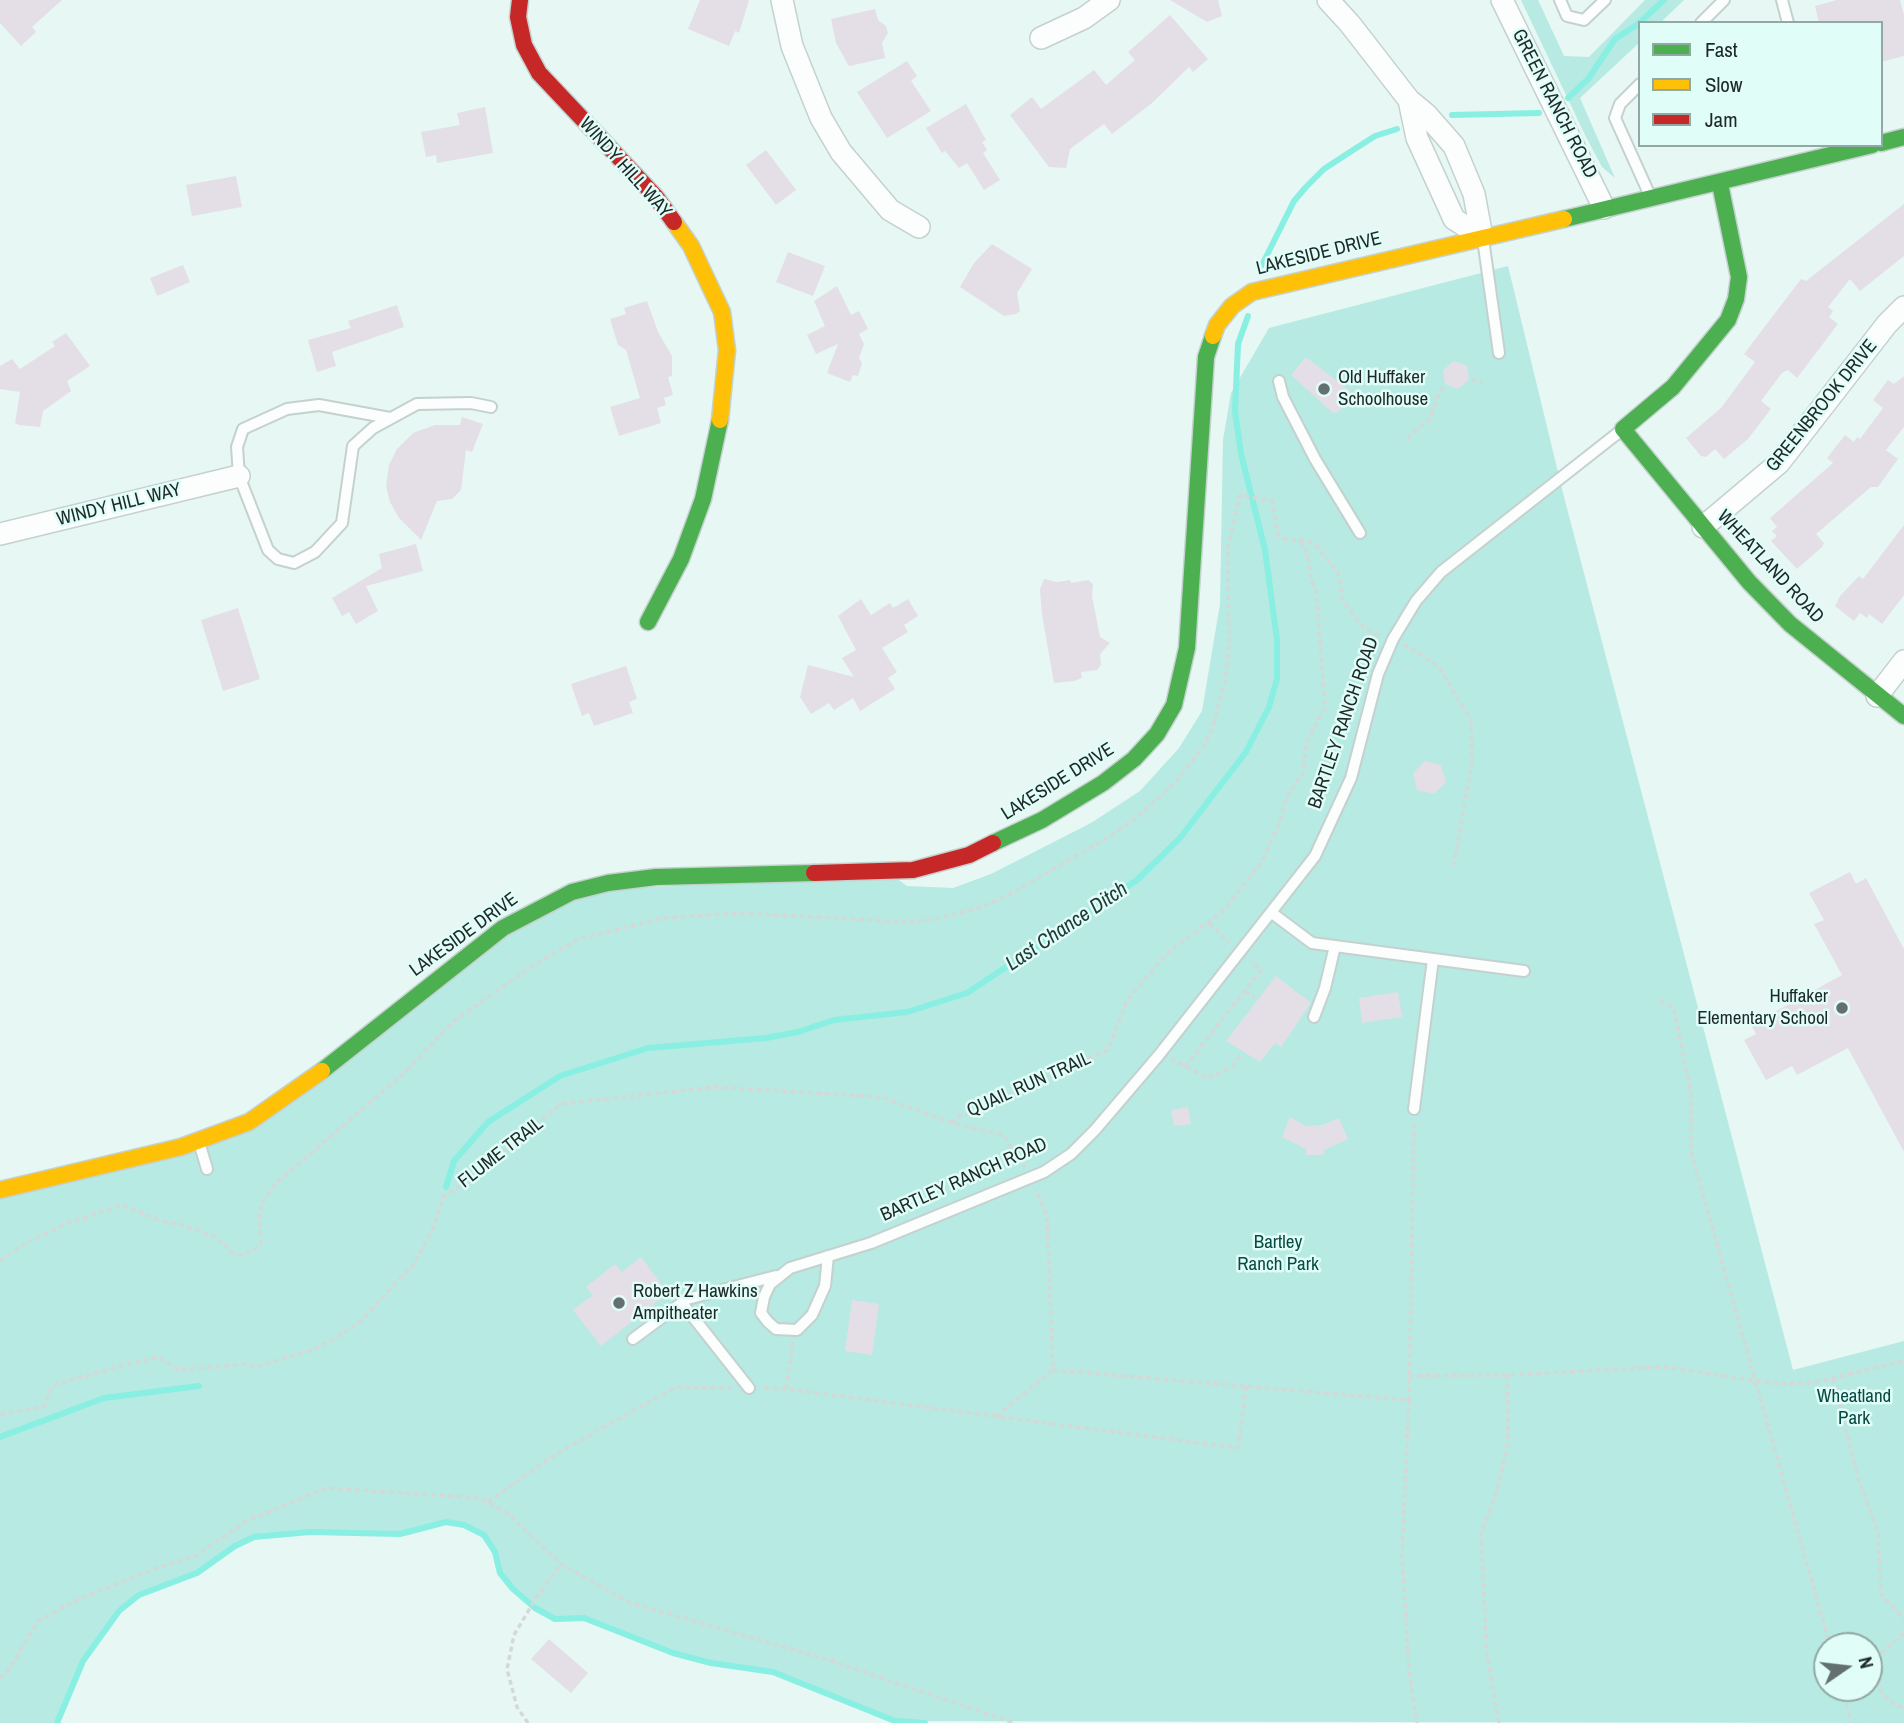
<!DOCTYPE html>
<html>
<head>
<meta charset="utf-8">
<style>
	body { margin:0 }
	#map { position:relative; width:1904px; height:1723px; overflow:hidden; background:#e6f7f4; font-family:"Archivo Narrow",sans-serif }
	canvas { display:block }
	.legend { position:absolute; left:1638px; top:21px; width:245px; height:126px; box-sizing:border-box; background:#e0fdf8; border:2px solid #92a8a4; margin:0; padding:9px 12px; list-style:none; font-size:21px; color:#1d2827 }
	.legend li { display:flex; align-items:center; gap:14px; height:35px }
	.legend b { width:35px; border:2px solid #92a8a4 }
	.north { position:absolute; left:1813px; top:1632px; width:70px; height:70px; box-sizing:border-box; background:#e0fdf8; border:2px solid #92a8a4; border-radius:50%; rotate:76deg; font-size:19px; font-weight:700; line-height:28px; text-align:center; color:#1d2827 }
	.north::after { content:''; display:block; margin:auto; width:24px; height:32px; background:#63706f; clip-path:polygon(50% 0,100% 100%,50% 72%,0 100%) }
</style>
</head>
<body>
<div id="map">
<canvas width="1904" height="1723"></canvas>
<ul class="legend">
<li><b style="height:9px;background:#4caf50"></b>Fast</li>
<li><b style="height:9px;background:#ffc107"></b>Slow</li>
<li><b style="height:9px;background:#c62828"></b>Jam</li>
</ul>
<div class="north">N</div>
</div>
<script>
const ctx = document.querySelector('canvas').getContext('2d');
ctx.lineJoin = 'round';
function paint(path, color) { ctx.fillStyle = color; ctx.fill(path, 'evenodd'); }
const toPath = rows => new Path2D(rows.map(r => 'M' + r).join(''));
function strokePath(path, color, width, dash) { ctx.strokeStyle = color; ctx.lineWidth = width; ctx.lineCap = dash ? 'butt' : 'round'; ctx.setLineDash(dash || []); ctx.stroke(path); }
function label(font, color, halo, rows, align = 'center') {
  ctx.font = font + ' "Archivo Narrow",sans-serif'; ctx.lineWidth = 5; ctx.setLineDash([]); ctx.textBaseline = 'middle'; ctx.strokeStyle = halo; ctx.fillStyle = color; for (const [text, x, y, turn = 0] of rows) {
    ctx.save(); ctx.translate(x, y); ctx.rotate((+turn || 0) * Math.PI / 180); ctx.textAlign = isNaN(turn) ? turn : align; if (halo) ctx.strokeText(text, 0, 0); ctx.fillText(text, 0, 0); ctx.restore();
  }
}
const green = toPath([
	[1521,0,1538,0,1564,56,1589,57,1645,0,1684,0,1660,23,1640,23,1640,42,1580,98,1615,178,1602,167,1586,137],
	[1508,266,1564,497,1793,1370,1904,1341,1904,1723,895,1721,773,1672,711,1663,673,1653,584,1618,555,1619,535,1608,513,1589,500,1573,495,1552,484,1535,464,1525,446,1522,400,1534,310,1532,254,1537,235,1546,197,1573,139,1595,119,1611,83,1661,57,1723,0,1723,0,1193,191,1152,480,947,589,890,893,876,907,886,953,888,991,874,1091,823,1140,791,1179,748,1202,711,1220,604,1223,440,1231,393,1269,328],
	[1827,1646,1869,1646,1869,1688,1827,1688]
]);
const stream = toPath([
	[1568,98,1588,79,1615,39,1638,24,1664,0],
	[1452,115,1539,113],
	[1262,265,1294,201,1306,187,1324,169,1350,152,1375,136,1397,129],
	[446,1187,454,1161,488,1122,560,1076,648,1048,766,1038,798,1032,834,1020,907,1012,967,993,1137,880,1180,838,1246,752,1269,707,1277,679,1277,640,1265,550,1241,454,1235,411,1238,344,1248,316],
	[0,1437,104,1398,199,1386],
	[57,1723,83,1661,119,1611,139,1595,197,1573,235,1546,254,1537,310,1532,400,1534,446,1522,464,1525,484,1535,495,1552,500,1573,513,1589,535,1608,555,1619,584,1618,673,1653,711,1663,773,1672,895,1721,925,1723]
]);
const building = toPath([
	[0,0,62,0,32,27,36,32,21,46,0,23],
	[700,0,749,0,739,33,735,31,729,46,688,29],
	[1170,0,1218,0,1222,16,1207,22],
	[1837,0,1900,0,1904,15,1904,56,1881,62,1881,23,1819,23,1815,6],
	[875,9,878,20,886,26,888,33,882,43,885,58,849,66,836,43,831,19],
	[1170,15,1208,59,1193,72,1189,67,1152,103,1112,134,1104,124,1070,149,1066,168,1049,167,1010,115,1032,97,1041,109,1094,70,1106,85,1135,60,1128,52],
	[907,61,917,76,911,81,931,111,887,138,857,92],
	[966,104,986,140,982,142,987,150,983,153,1000,180,984,190,967,163,959,168,945,151,942,153,926,128],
	[485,107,493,153,437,163,436,155,426,157,421,132,460,125,457,113],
	[766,150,796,190,776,205,746,165],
	[236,176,242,207,192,216,186,185],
	[1904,204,1904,256,1860,291,1850,279,1828,307,1833,311,1829,317,1838,324,1797,378,1788,370,1782,373,1761,401,1771,409,1748,439,1724,459,1715,449,1706,457,1701,456,1686,438,1721,408,1755,362,1744,354,1801,279,1806,281],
	[992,244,1032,269,1017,293,1020,311,1016,314,1004,316,960,287,974,263],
	[788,252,825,266,813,296,776,282],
	[183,265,190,282,157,296,150,278],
	[837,286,851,315,859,311,868,329,859,334,864,344,859,358,862,363,858,376,853,375,850,382,827,373,838,344,816,354,807,335,825,326,814,301],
	[647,301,658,332,672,356,672,376,668,377,673,395,664,398,666,405,657,408,661,423,619,436,610,407,640,398,626,350,618,345,610,319,626,314,624,308],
	[397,305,404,327,332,352,336,366,317,372,308,340,351,328,348,321],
	[66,333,90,366,67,381,71,391,43,411,40,427,19,425,15,423,20,392,0,389,0,366,12,359,20,369,55,346,52,342],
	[1306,357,1350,391,1352,395,1338,412,1333,413,1291,375],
	[1454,361,1467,366,1469,380,1458,389,1445,384,1443,370],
	[1904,376,1904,427,1886,450,1898,459,1878,487,1871,487,1816,534,1824,543,1822,547,1797,569,1771,541,1777,536,1772,531,1777,527,1770,518,1833,463,1827,458,1845,435,1854,442,1857,437,1860,439,1883,408,1873,400,1888,380,1894,384],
	[462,417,483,424,472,452,466,450,461,490,452,499,437,501,421,540,399,518,390,502,386,486,389,465,397,449,413,433,435,425,460,425],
	[1904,525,1904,595,1882,624,1869,614,1867,618,1860,613,1854,621,1835,606,1840,596,1859,576,1863,579],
	[416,544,423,571,366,586,378,611,356,624,349,612,342,616,332,598,382,568,379,554],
	[1044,579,1057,582,1070,580,1071,583,1088,580,1093,584,1092,596,1100,637,1110,643,1100,654,1101,665,1097,670,1081,672,1082,678,1074,681,1054,683,1042,615,1040,589],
	[861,599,871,615,890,603,893,608,908,599,918,616,904,625,908,632,882,648,897,672,888,678,895,689,860,711,853,698,834,710,829,703,811,714,800,697,808,665,854,677,842,658,856,650,838,616],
	[238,608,260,679,223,691,201,620],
	[626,666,637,699,629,702,633,713,594,726,589,713,582,716,571,684],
	[1425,761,1441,765,1446,782,1434,794,1417,790,1413,773],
	[1850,872,1856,884,1866,878,1904,949,1904,1152,1848,1048,1797,1075,1792,1066,1766,1080,1744,1040,1756,1034,1751,1025,1842,975,1814,924,1824,920,1809,893],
	[1276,976,1311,1003,1281,1047,1275,1043,1260,1062,1226,1041],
	[1398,992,1402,1017,1362,1023,1359,998],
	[1188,1107,1191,1124,1174,1126,1171,1110],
	[1290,1117,1306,1126,1323,1125,1339,1118,1348,1139,1324,1150,1324,1155,1306,1155,1306,1149,1282,1137],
	[641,1257,668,1293,601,1346,573,1310,593,1295,586,1287,615,1264,622,1272],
	[852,1300,879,1304,872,1355,845,1351],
	[549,1639,588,1673,571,1693,531,1659]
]);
const path = toPath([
	[1472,379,1482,383],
	[1407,438,1429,420,1442,387],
	[1404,644,1438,666,1471,720,1472,761,1454,865],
	[1209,923,1229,942],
	[1245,991,1255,998],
	[1660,1000,1674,1009,1691,1094,1691,1152,1830,1646],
	[1171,1059,1208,1078,1232,1067,1240,1056],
	[1185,1067,1261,970,1251,961],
	[951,1123,959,1116,981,1110,990,1102,996,1102,1108,1050,1127,1001,1166,954,1222,912,1261,863,1278,827,1286,798,1303,773,1306,743,1325,707,1316,590,1311,579,1307,552,1299,540],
	[0,1261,26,1243,66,1224,122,1205,167,1223,180,1224,216,1237,233,1253,242,1255,254,1250,261,1243,259,1215,262,1203,277,1182,400,1077,454,1021,525,971,576,940,663,918,739,913,905,922,935,919,979,908,1005,897,1112,835,1140,815,1177,780,1204,746,1212,729,1225,682,1229,645,1228,547,1240,495,1272,501,1278,534,1284,539,1306,540,1316,546,1338,572,1343,601,1354,616,1365,629,1380,636],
	[793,1342,786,1389,1238,1448,1246,1386],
	[1053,1370,1409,1400,1414,1122],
	[1409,1376,1507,1375],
	[1833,1378,1858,1478,1878,1532,1881,1594,1904,1619],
	[764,1388,786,1389],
	[1409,1400,1402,1554,1409,1669,1417,1723],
	[0,1414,43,1407,53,1385,125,1365,158,1357,179,1370,246,1364,255,1367,310,1351,337,1337,360,1322,414,1264,434,1226,444,1196,466,1183,561,1104,715,1087,881,1097,951,1123,1003,1135,1025,1167],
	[996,1416,1053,1370,1047,1215,1036,1189],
	[488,1502,556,1454,676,1387,731,1388],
	[1904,1633,1878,1656,1877,1672,1880,1689,1890,1702,1904,1708],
	[0,1678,8,1671,38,1621,79,1599,159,1567,196,1556,245,1522,326,1488,480,1498,507,1513,561,1564,628,1602,829,1660,1014,1723],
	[1842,1688,1851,1723],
	[528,1723,517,1707,507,1669,514,1635,539,1593,561,1564],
	[1499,1723,1487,1655,1481,1534,1497,1491,1508,1443,1507,1375,1665,1367,1778,1384,1811,1383,1904,1361]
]);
const lane = toPath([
	[1560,0,1567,16,1584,20,1605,0],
	[1782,0,1788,23],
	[1701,23,1724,0],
	[1640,84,1620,104,1615,118,1651,198],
	[1483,239,1499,353],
	[1279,381,1283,397,1315,459,1360,533],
	[390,418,319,405,287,409,243,429,237,447,239,476,268,550,278,559,294,563,315,552,342,523,353,446,373,428,417,404,471,403,491,407],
	[1272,913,1312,943,1524,971],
	[1314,1017,1325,988,1335,946],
	[1414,1109,1433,959],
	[199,1142,207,1169],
	[828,1256,825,1286,812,1315,797,1330,776,1329,768,1322,761,1313,764,1297,770,1284,790,1268,871,1243,1044,1172,1071,1154,1095,1130,1159,1055,1315,856,1351,778,1378,674,1393,639,1416,601,1441,572,1623,429],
	[682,1303,749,1388],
	[633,1339,687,1299,776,1276]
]);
const street = toPath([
	[782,0,792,46,821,118,841,152,890,210,919,227],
	[1328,0,1350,24,1409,100,1426,114,1454,146,1474,194,1482,237],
	[1502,0,1604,208],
	[1041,38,1084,18,1109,0],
	[1409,100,1417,138,1454,219,1482,237],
	[1703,527,1779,463,1887,324,1904,307],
	[0,534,239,476],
	[1877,696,1904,661]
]);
const fast = toPath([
	[1881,143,1904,137],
	[1720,184,1739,277,1736,299,1728,320,1673,387,1623,429,1749,582,1790,624,1904,716],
	[1564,219,1872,145],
	[648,622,681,559,703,499,720,420],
	[993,843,1042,820,1103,783,1134,759,1157,734,1174,705,1187,648,1206,357,1213,336],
	[322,1071,503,928,572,892,608,883,656,877,814,873]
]);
const slow = toPath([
	[674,222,691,246,722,312,727,350,720,420],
	[1213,336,1217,325,1232,306,1252,292,1564,219],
	[0,1190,181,1147,249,1122,322,1071]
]);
const jam = toPath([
	[520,0,518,17,524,45,539,73,656,197,674,222],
	[814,873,913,870,969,855,993,843]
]);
const markers = [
	[1324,389,7,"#63706f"],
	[1842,1008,7,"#63706f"],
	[619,1303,7,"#63706f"]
];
const streetNames = [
	["GREEN RANCH ROAD",1554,104,63],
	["WINDY HILL WAY",625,168,48],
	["LAKESIDE DRIVE",1319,254,-14],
	["GREENBROOK DRIVE",1822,406,-51],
	["WINDY HILL WAY",119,505,-14],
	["WHEATLAND ROAD",1770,567,47],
	["BARTLEY RANCH ROAD",1344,723,-71],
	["LAKESIDE DRIVE",1058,782,-32],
	["LAKESIDE DRIVE",464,935,-36],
	["QUAIL RUN TRAIL",1029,1085,-24],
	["FLUME TRAIL",501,1153,-38],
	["BARTLEY RANCH ROAD",964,1180,-24]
];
const poiNames = [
	["Old Huffaker",1338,378],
	["Schoolhouse",1338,400],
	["Huffaker",1828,997,"right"],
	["Elementary School",1828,1019,"right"],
	["Robert Z Hawkins",633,1292],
	["Ampitheater",633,1314]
];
const parkNames = [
	["Bartley",1278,1243],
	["Ranch Park",1278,1265],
	["Wheatland",1854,1397],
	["Park",1854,1419]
];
const waterNames = [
	["Last Chance Ditch",1067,927,-34]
];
paint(green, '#b6eae2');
strokePath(stream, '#88efe2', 6);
paint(building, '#e4dfe7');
strokePath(lane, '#c4d1cf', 14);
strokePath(street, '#c4d1cf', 24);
strokePath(fast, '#c4d1cf', 19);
strokePath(slow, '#c4d1cf', 19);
strokePath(jam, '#c4d1cf', 19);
strokePath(path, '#d4d9d8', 3.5, [5, 3.5]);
strokePath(lane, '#fbfefd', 10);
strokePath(street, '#fbfefd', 21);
strokePath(fast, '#4caf50', 16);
strokePath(slow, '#ffc107', 16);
strokePath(jam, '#c62828', 16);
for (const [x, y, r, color] of markers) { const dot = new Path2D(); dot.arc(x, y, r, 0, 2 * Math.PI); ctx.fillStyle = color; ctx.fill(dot); strokePath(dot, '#e0fdf8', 2.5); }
label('19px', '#1d2827', '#e0fdf8', streetNames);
label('19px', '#1d2827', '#e0fdf8', poiNames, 'left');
label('19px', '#0a4a44', '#e0fdf8', parkNames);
label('italic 21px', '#233b38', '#e0fdf8', waterNames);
</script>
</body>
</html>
